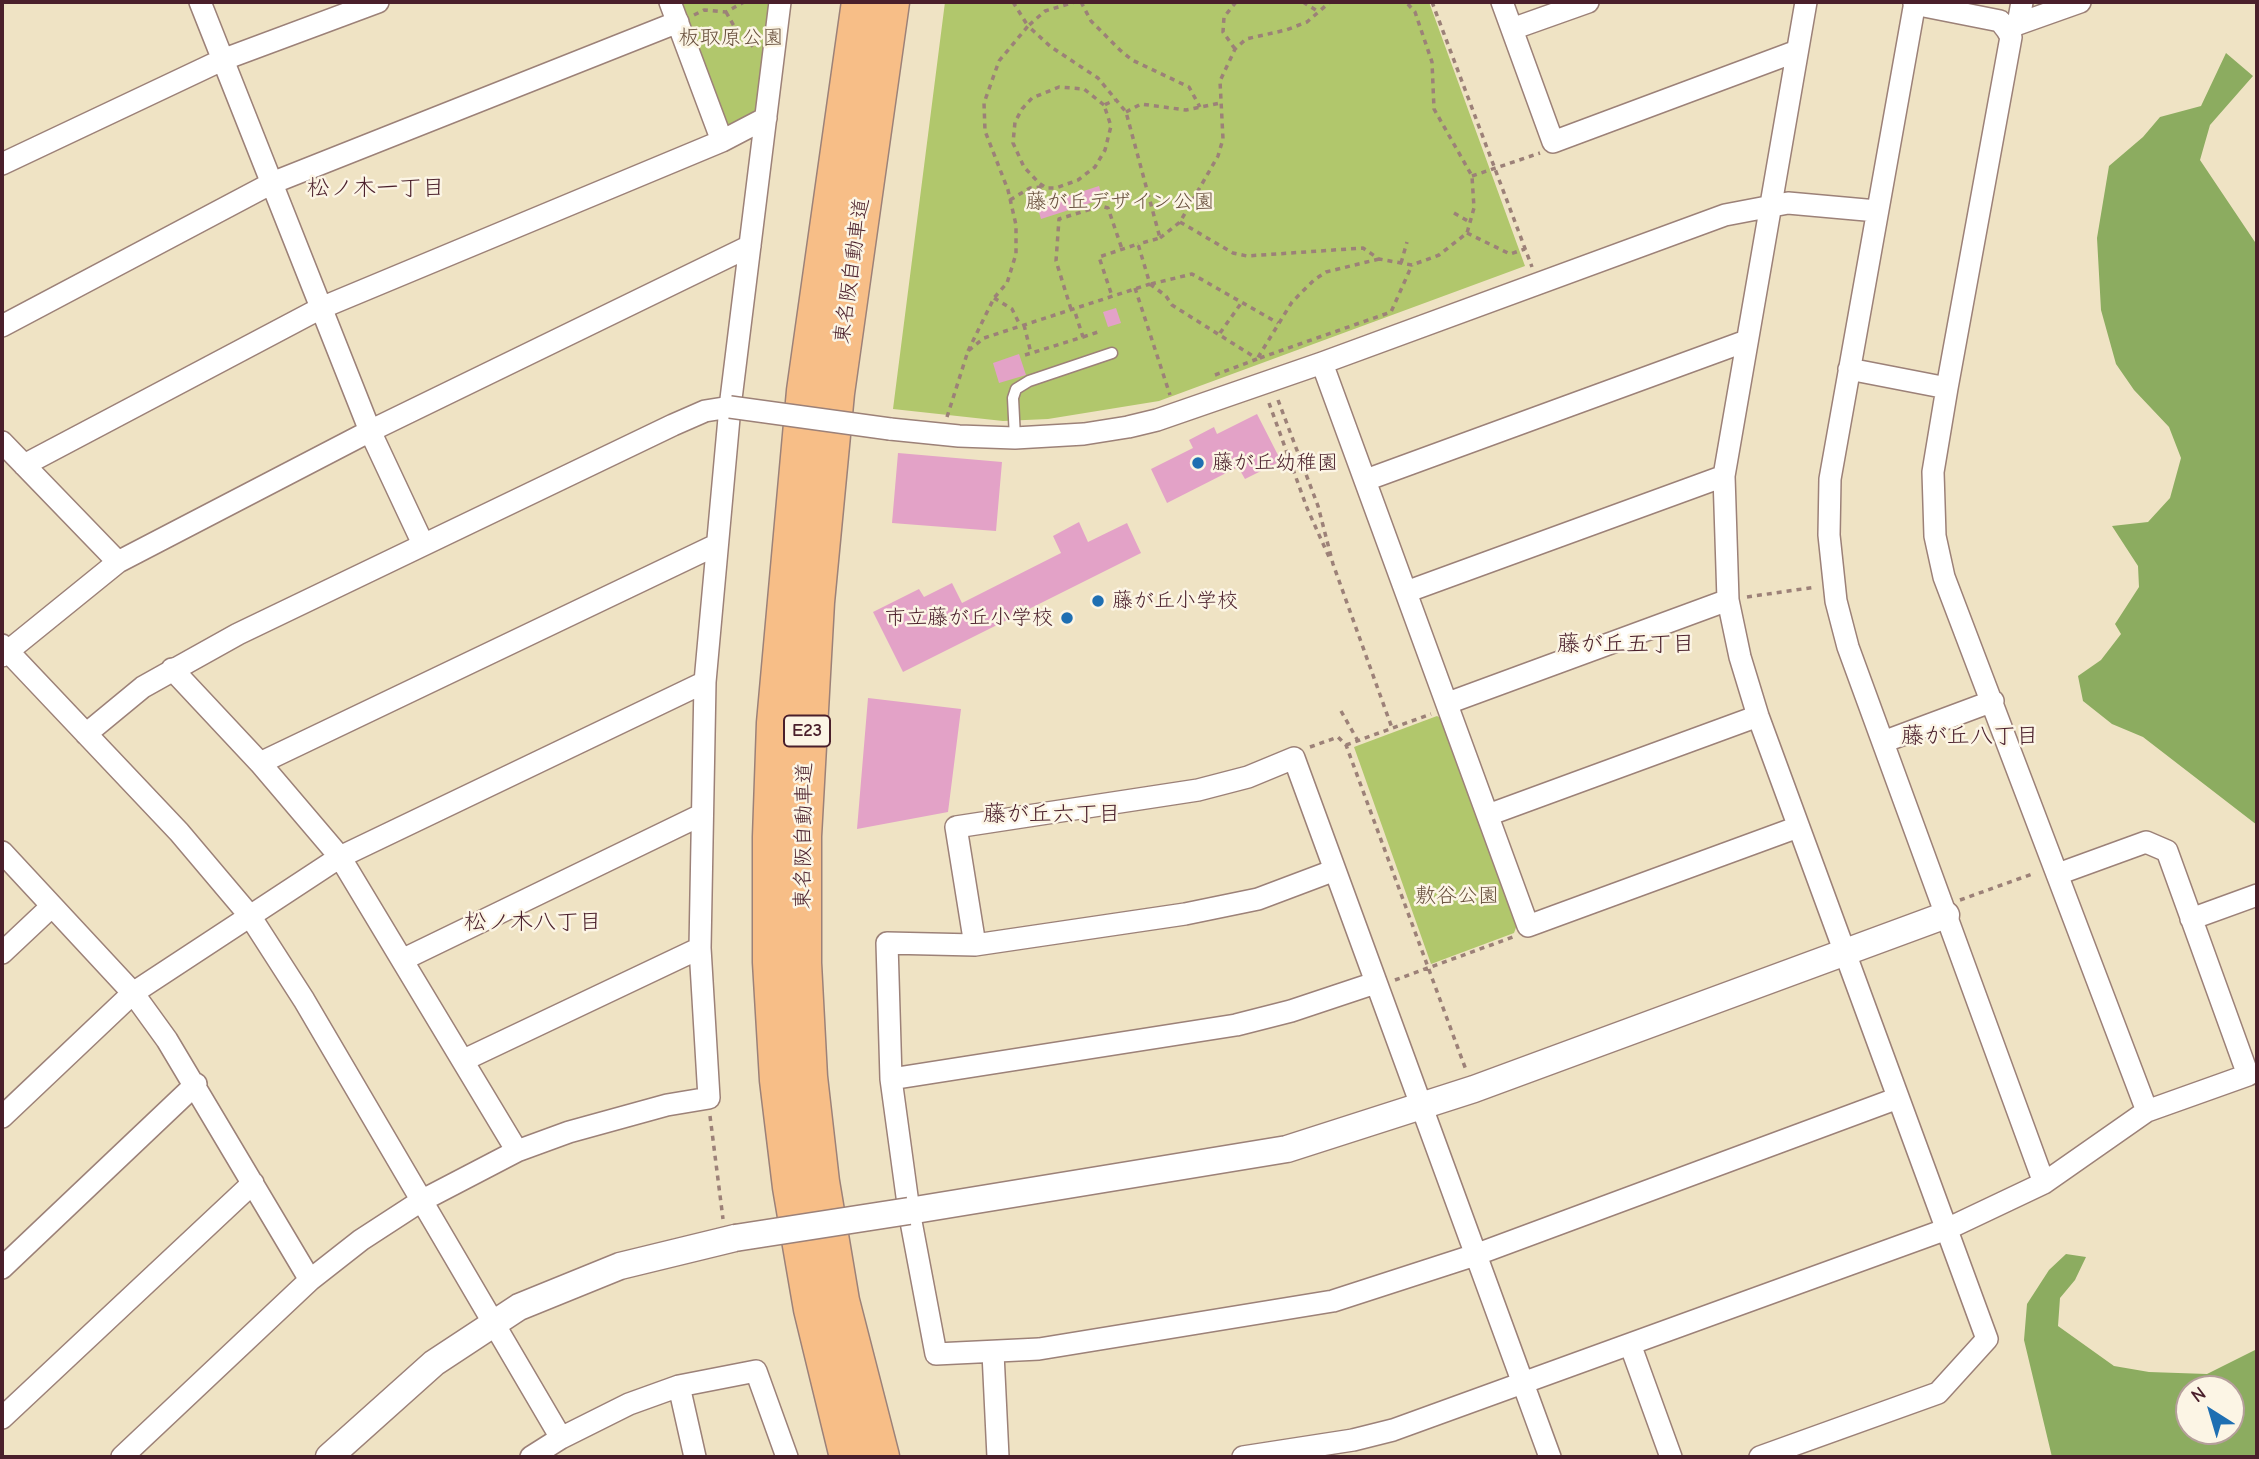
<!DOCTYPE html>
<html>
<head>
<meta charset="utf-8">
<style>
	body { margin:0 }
	#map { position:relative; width:2259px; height:1459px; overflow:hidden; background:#efe3c4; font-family:"Comic Neue",sans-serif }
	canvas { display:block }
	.frame { position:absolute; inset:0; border:4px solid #4a1f2b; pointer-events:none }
	.north { position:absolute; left:2175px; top:1375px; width:70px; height:70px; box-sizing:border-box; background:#fcf5e5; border:2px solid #b59f9b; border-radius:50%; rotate:323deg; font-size:19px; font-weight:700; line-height:28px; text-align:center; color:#4a1f2b }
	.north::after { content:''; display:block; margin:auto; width:24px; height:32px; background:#1f6fb2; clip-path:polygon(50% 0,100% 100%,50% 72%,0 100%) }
</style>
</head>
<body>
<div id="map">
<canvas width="2259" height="1459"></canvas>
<div class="frame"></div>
<div class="north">N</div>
</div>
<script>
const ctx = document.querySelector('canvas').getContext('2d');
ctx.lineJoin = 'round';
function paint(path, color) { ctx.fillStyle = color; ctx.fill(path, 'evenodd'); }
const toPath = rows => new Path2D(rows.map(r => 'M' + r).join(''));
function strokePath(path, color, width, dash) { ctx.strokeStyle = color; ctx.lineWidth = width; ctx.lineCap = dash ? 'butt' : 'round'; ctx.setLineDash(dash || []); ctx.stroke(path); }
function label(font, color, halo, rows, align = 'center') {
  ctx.font = font + ' "Comic Neue","Klee One",sans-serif'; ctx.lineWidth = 5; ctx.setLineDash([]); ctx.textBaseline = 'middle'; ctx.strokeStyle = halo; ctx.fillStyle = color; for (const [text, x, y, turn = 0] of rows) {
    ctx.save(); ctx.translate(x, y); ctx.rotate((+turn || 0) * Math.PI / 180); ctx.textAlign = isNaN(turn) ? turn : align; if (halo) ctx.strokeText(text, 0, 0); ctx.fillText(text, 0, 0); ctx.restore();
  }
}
const green = toPath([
	[679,2,772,2,759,111,732,125,725,124],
	[945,2,1429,2,1525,266,1159,401,1048,419,1003,421,893,409],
	[1437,716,1442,719,1518,922,1514,933,1431,964,1354,747]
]);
const forest = toPath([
	[2226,53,2253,76,2210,125,2200,160,2257,245,2257,825,2143,737,2112,724,2083,701,2078,676,2101,660,2121,634,2115,624,2139,587,2138,566,2112,526,2148,522,2170,498,2181,458,2169,427,2134,390,2116,364,2101,310,2097,238,2109,166,2143,137,2160,117,2201,106],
	[2066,1254,2086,1257,2075,1280,2060,1298,2058,1326,2114,1366,2149,1372,2207,1374,2257,1349,2257,1457,2052,1457,2024,1340,2027,1304,2049,1270],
	[2189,1389,2231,1389,2231,1431,2189,1431]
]);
const building = toPath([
	[1099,186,1103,199,1041,219,1037,206],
	[1116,308,1121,323,1108,327,1103,312],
	[1019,354,1026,375,999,383,993,363],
	[1257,414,1281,461,1245,479,1238,467,1167,503,1151,469,1193,448,1189,440,1214,427,1217,434],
	[898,453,1002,462,996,531,892,523],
	[1079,522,1088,542,1127,523,1141,553,903,672,873,612,919,589,924,597,952,583,962,603,1061,553,1053,536],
	[868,698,961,709,948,812,857,829]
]);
const path = toPath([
	[1013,2,1028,26,1045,11,1075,2],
	[1081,2,1091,21,1120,50,1132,60,1189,87,1200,107],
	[1303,2,1319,12],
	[1432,2,1532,267],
	[726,12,738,33,746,37,754,48],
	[694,15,704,10,726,12,744,2],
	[1235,49,1223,32,1224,17,1236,2],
	[1104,105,1084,89,1059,87,1032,98,1022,109,1015,122,1013,143,1024,167,1039,183,1046,188,1056,188,1078,180,1095,167,1105,150,1111,126,1104,105,1115,100],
	[1126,112,1141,104,1186,110,1220,103],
	[1472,176,1540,153],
	[1010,200,1030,188,1043,187],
	[1454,213,1468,221],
	[1180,222,1233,253,1247,256,1363,248,1379,259,1412,265,1439,255,1467,233,1474,208,1472,176,1434,109,1432,62,1415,12,1406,2],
	[1467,233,1510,254,1525,249],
	[1160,238,1180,222,1218,156,1223,139,1220,81,1235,49,1246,39,1286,30,1307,22,1330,2],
	[1379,259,1326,272,1314,280,1292,302,1257,359,1391,312,1412,265],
	[1401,263,1407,242],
	[1150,284,1166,296,1172,305,1256,358],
	[1151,284,1192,274,1278,323],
	[1135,288,1170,395],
	[994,298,1012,309,1020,325],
	[1071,309,1056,261,1059,219,1101,206,1108,208,1122,249],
	[1024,325,1031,353],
	[1220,333,1242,302],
	[1083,337,1098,332],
	[968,351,994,298,1007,283,1016,254,1016,225,1008,190,985,131,984,103,999,61,1028,26,1051,47,1098,78,1126,112,1160,238,1138,244],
	[1025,355,1083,337,1074,309],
	[1215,375,1257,359],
	[1278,400,1318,506,1333,564,1392,728],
	[1269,403,1307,508,1329,557],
	[947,417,968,351,984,338,1150,284,1138,244,1099,257,1112,296],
	[1747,597,1816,587],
	[1341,711,1358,741],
	[1346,745,1431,714],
	[1310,747,1338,737,1346,745,1466,1070],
	[1960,900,2035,873],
	[1395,980,1513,937],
	[710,1116,723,1219]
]);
const service = toPath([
	[1015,438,1013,398,1016,389,1029,381,1112,353]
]);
const minor = toPath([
	[200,2,370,431,423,544],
	[670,2,722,141],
	[1502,2,1553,142,1797,51],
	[1915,2,1830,479,1829,535,1836,601,1848,647,2044,1183],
	[2022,2,2018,24,2007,30,2011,37,1947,388,1933,472,1935,536,1944,577,2147,1111],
	[1914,4,2000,21,2007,30],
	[2018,24,2080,2],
	[1512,29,1588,2],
	[2,164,222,60,378,2],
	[2,326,272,183,678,22],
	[1322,363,1528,926,1798,827],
	[1849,369,1947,388],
	[890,429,959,436,1015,438,1084,434,1128,427,1157,420,1322,363,1725,215,1788,203,1877,211],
	[2,442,118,562],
	[24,465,321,308,722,141,766,118],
	[1366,480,1746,341],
	[1406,592,1724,476],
	[2,645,179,832,250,916,304,1000,561,1438],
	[2,656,118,562,370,431,750,246],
	[172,669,260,763,340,857,517,1151],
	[1448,703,1728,600],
	[86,734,143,687,238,634,673,425,705,411,730,407],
	[1883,742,1993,701],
	[260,763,716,545],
	[1488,815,1758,716],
	[2,852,133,993,167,1040,310,1280],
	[1335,870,1258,899,1185,914,975,945,887,943,891,1079,909,1211,936,1354,1039,1349,1333,1301,1475,1255,1898,1098],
	[2191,919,2257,895],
	[975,945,956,827,1198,790,1248,777,1294,758,1550,1457],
	[2,953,52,906],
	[404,959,701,815],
	[464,1060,700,948],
	[891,1079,1236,1025,1291,1011,1375,983],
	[2,1117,133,993,340,857,705,682],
	[2,1268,196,1084],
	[1630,1344,1671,1457],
	[993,1353,998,1457],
	[679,1386,695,1457],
	[2,1418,253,1183],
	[122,1457,310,1280,361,1240,421,1201,517,1151,569,1132,667,1105,709,1098,700,948,705,682,730,407,780,2],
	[531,1457,561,1438,629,1404,679,1386,756,1371,787,1457],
	[1243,1457,1353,1440,1393,1430,1947,1229,2044,1183,2147,1111,2248,1075,2167,851,2146,842,2058,874],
	[1760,1457,1938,1393,1987,1339,1758,716,1740,657,1728,600,1724,476,1806,2]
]);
const tertiary = toPath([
	[909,1211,1287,1149,1474,1089,1946,915],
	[329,1457,434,1363,519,1307,620,1266,735,1238]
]);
const motorway = toPath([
	[849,1457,813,1309,792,1187,779,1080,772,962,772,837,776,723,806,391,861,2],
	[880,1457,840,1301,820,1182,808,1077,802,963,802,836,815,602,835,393,890,2]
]);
const minorBridge = toPath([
	[730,407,890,429]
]);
const tertiaryBridge = toPath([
	[735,1238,909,1211]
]);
const markers = [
	[1198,463,7,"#1f6fb2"],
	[1098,601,7,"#1f6fb2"],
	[1067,618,7,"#1f6fb2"]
];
const shields = [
	[807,731,46]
];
const shieldNames = [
	["E23",807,731]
];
const parkNames = [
	["板取原公園",731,38],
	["藤が丘デザイン公園",1120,202],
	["敷谷公園",1457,896]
];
const streetNames = [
	["東名阪自動車道",852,271,-82],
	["東名阪自動車道",804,836,-89]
];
const poiNames = [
	["藤が丘幼稚園",1212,463],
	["藤が丘小学校",1112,601],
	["市立藤が丘小学校",1053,618,"right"]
];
const neighbourhoodNames = [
	["松ノ木一丁目",376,188],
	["藤が丘五丁目",1626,644],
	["藤が丘八丁目",1970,736],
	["藤が丘六丁目",1052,814],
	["松ノ木八丁目",533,922]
];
paint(green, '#b1c76c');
paint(forest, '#8cac60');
paint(building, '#e3a2c7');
strokePath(service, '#9c8178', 13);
strokePath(minor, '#9c8178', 24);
strokePath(tertiary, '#9c8178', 29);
strokePath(motorway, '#9c8178', 41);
strokePath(path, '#9c8178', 3.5, [5, 5]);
strokePath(service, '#fff', 10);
strokePath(minor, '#fff', 21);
strokePath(tertiary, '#fff', 26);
strokePath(motorway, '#f7be87', 38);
strokePath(minorBridge, '#9c8178', 24, []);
strokePath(tertiaryBridge, '#9c8178', 29, []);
strokePath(minorBridge, '#fff', 21);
strokePath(tertiaryBridge, '#fff', 26);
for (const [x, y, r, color] of markers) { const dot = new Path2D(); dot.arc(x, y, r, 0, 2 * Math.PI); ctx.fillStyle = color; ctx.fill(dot); strokePath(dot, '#fcf5e5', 2.5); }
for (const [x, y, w] of shields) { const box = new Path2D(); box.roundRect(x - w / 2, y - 15.5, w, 31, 5); ctx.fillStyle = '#fcf5e5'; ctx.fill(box); strokePath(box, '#4a1f2b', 2); }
label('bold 19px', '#4a1f2b', null, shieldNames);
label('21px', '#69513e', '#fcf5e5', parkNames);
label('21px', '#4a1f2b', '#fcf5e5', streetNames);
label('21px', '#4a1f2b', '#fcf5e5', poiNames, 'left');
label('23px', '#4a1f2b', '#fcf5e5', neighbourhoodNames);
</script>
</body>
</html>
